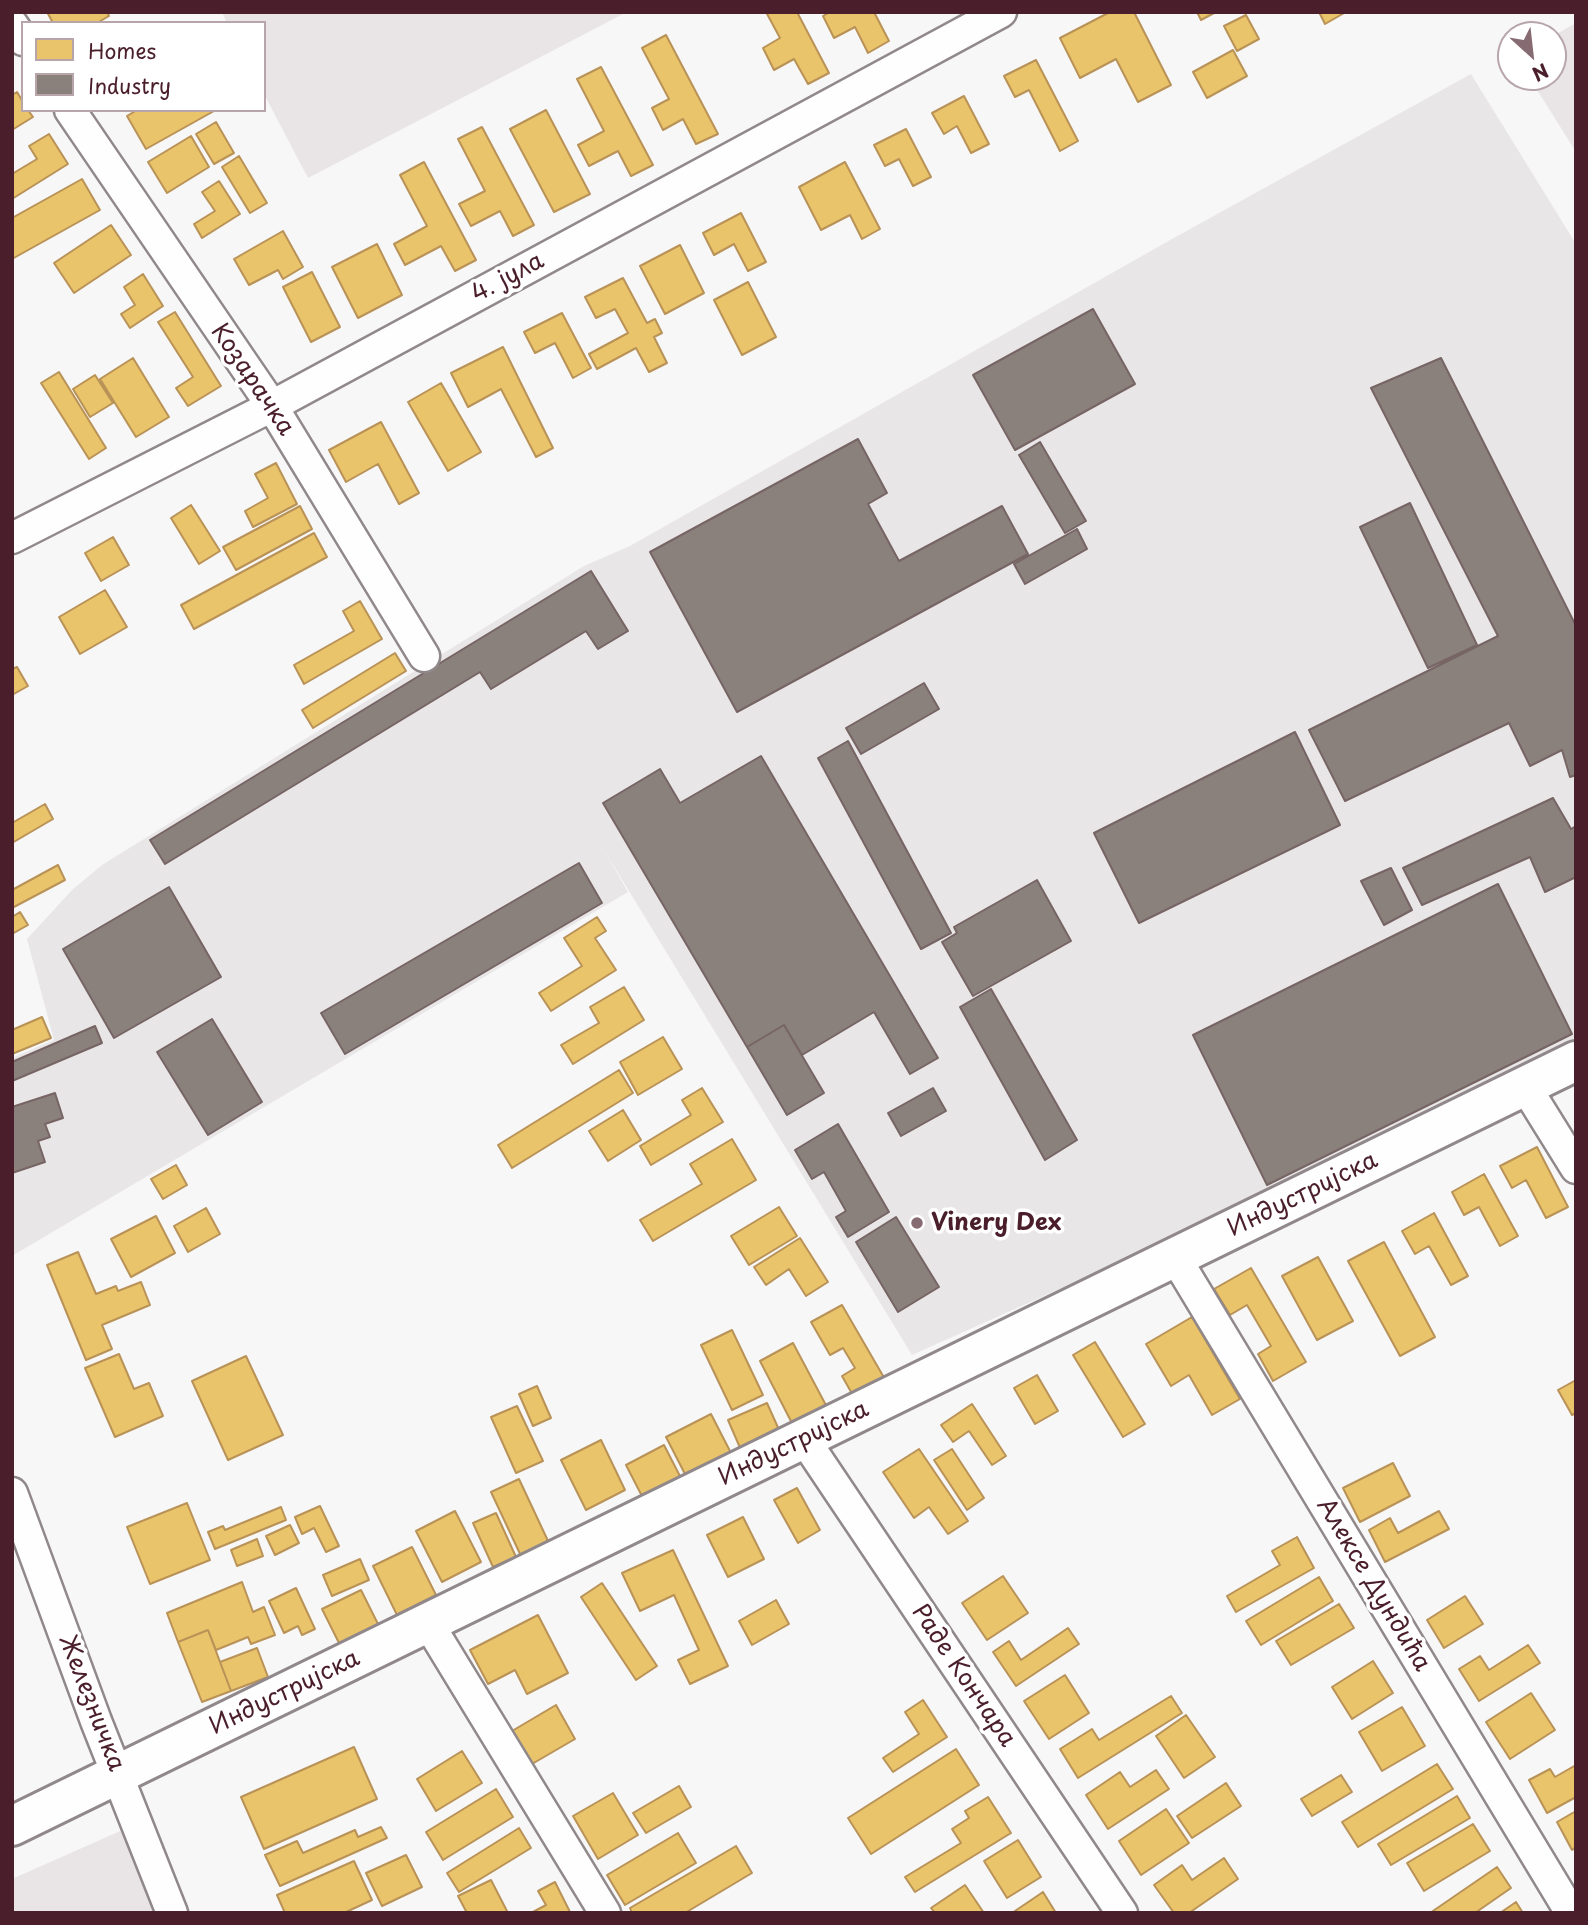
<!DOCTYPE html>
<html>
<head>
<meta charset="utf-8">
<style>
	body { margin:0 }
	#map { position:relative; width:1588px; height:1925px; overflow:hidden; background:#f7f7f7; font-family:"Playpen Sans",sans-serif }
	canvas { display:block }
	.frame { position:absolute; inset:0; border:14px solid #4a1f2b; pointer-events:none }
	.legend { position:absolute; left:21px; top:21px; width:245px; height:91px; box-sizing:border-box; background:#fff; border:2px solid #b7a5aa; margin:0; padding:9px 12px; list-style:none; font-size:21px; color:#4a1f2b }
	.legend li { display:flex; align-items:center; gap:14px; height:35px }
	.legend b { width:35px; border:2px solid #b7a5aa }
	.north { position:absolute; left:1497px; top:21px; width:70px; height:70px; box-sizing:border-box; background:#fff; border:2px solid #b7a5aa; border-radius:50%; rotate:153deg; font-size:19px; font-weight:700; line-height:28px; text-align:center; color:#4a1f2b }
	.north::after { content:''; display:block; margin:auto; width:24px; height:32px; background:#876b72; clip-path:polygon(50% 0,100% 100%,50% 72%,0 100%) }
</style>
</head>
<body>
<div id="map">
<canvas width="1588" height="1925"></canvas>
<div class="frame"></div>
<ul class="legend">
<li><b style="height:19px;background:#e9c46a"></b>Homes</li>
<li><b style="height:19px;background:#8a817c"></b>Industry</li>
</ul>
<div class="north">N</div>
</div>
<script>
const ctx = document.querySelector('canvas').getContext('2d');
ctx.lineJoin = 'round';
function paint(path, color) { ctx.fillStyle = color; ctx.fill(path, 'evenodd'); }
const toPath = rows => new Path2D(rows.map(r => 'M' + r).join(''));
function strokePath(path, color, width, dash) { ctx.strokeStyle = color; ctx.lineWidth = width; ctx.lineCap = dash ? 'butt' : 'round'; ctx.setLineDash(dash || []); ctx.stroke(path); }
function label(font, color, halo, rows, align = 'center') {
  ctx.font = font + ' "Playpen Sans",sans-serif'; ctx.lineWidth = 7; ctx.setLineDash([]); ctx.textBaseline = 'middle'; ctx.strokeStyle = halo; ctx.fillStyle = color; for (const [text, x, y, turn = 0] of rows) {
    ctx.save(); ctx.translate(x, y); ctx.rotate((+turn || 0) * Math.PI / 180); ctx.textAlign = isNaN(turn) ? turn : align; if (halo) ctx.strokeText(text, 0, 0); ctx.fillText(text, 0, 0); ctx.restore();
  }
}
const built = toPath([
	[1471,74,1576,244,1576,1042,1093,1274,912,1355,604,850,628,892,12,1256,12,1058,54,1040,27,939,72,890,102,865,584,566,630,546,1172,239]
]);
const green = toPath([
	[222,12,627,12,308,178,264,94,264,23,227,23],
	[1576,23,1576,152,1529,77,1553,77,1553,36],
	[127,1828,163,1913,12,1913,12,1879]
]);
const homes = toPath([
	[47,12,107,12,109,16,97,23,53,23,47,12],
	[766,12,797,12,829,73,808,84,794,59,774,70,763,48,780,38,766,12],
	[830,12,874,12,889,41,868,53,855,27,834,38,823,16,830,12],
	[1110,12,1134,12,1171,85,1138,102,1116,59,1080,78,1060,38,1110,12],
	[1197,12,1216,12,1201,20,1197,12],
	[1319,12,1346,12,1325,24,1319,12],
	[1246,15,1259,39,1237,51,1224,26,1246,15],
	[666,35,718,134,696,144,683,119,663,130,652,108,669,99,642,48,666,35],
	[1233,50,1247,76,1207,98,1193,72,1233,50],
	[1036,60,1078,141,1060,151,1029,90,1015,97,1004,76,1036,60],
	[601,67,653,165,631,176,618,151,589,166,578,145,604,131,577,79,601,67],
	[17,92,23,102,23,110,28,110,33,117,12,130,12,95,17,92],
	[964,96,989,144,971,153,957,126,944,134,932,113,964,96],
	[137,110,214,110,214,111,146,149,127,116,137,110],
	[546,110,590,194,554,212,510,129,546,110],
	[216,122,234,153,214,164,196,134,216,122],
	[482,127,534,225,513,236,500,211,471,226,459,204,485,191,458,139,482,127],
	[906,129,931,177,913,186,899,159,885,166,874,145,906,129],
	[49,134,68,164,12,199,12,174,37,159,29,146,49,134],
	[191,136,209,167,167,193,148,162,191,136],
	[239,156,267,203,250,213,222,167,239,156],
	[424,162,476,260,455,271,441,246,405,265,394,244,427,226,400,175,424,162],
	[845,162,880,229,862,239,850,215,821,230,799,187,845,162],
	[82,179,100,210,12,259,12,218,82,179],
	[219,181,240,214,202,238,194,224,215,211,202,192,219,181],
	[741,213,766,262,748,271,734,244,714,255,703,233,741,213],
	[111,225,131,255,74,293,54,263,111,225],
	[283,231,303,267,283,279,278,270,249,285,234,259,283,231],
	[377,244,402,295,358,318,332,267,377,244],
	[680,245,704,293,665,314,640,266,680,245],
	[312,272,340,327,311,342,283,287,312,272],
	[143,274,163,306,130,328,121,314,135,305,124,287,143,274],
	[623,278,647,323,655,319,662,333,654,337,667,363,649,372,636,348,597,369,589,354,628,333,615,309,596,318,585,297,623,278],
	[748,282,776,337,742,355,714,300,748,282],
	[175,312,221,386,188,406,176,388,193,377,158,322,175,312],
	[562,313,591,368,573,378,555,343,535,353,524,332,562,313],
	[503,347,553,448,536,457,501,389,468,407,451,373,503,347],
	[133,358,169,417,136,437,100,379,133,358],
	[59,372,106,448,89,459,41,383,59,372],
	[95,375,113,403,90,417,73,389,95,375],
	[441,383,481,452,448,471,408,402,441,383],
	[381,422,419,493,399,504,378,464,346,482,329,450,381,422],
	[276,463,297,504,253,527,245,511,268,498,255,474,276,463],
	[191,505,220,551,199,564,171,518,191,505],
	[300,506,312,529,236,570,223,547,300,506],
	[314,533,327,557,194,629,181,605,314,533],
	[113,537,129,565,101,581,85,553,113,537],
	[105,590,127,627,80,654,59,617,105,590],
	[360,601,382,639,304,684,294,665,354,631,343,611,360,601],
	[395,653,406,671,313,728,302,710,395,653],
	[17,667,28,686,12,695,12,669,17,667],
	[45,804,53,819,12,843,12,823,45,804],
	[58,865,65,880,12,908,12,890,58,865],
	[20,912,28,925,12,934,12,917,20,912],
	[597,917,606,931,595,938,616,970,551,1011,539,993,582,966,564,938,597,917],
	[624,987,644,1020,573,1064,561,1045,599,1023,590,1007,624,987],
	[42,1017,51,1038,12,1054,12,1030,42,1017],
	[663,1037,682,1069,638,1095,620,1062,663,1037],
	[619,1070,633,1093,512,1168,498,1145,619,1070],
	[702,1088,723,1122,651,1165,640,1146,691,1115,682,1100,702,1088],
	[623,1110,641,1140,608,1161,589,1131,623,1110],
	[732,1139,756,1180,653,1241,640,1220,702,1184,690,1164,732,1139],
	[1537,1147,1568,1207,1546,1218,1526,1180,1512,1188,1500,1166,1537,1147],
	[176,1165,187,1185,163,1199,151,1179,176,1165],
	[1484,1174,1518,1236,1500,1246,1479,1207,1464,1215,1452,1192,1484,1174],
	[779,1207,797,1236,749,1265,731,1236,779,1207],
	[206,1208,220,1234,188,1252,174,1226,206,1208],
	[1434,1213,1468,1276,1451,1285,1429,1246,1415,1254,1402,1231,1434,1213],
	[156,1216,175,1253,131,1277,111,1239,156,1216],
	[800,1238,828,1282,806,1296,789,1269,766,1285,754,1267,800,1238],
	[1384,1242,1435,1337,1400,1356,1348,1261,1384,1242],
	[78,1252,96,1294,116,1286,118,1291,141,1282,150,1305,102,1325,112,1349,86,1360,47,1265,78,1252],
	[1318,1257,1353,1321,1317,1340,1282,1276,1318,1257],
	[1251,1268,1306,1362,1273,1381,1258,1354,1271,1346,1247,1305,1230,1315,1214,1289,1251,1268],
	[842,1305,886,1381,855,1399,842,1376,855,1368,843,1348,830,1355,811,1322,842,1305],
	[1192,1317,1240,1399,1212,1415,1189,1375,1171,1386,1146,1344,1192,1317],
	[732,1330,763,1395,732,1410,701,1345,732,1330],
	[1095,1342,1145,1424,1123,1437,1073,1355,1095,1342],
	[793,1343,828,1409,794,1427,760,1361,793,1343],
	[119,1354,134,1389,149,1383,163,1416,115,1437,85,1368,119,1354],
	[246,1356,283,1435,228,1460,192,1381,246,1356],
	[1037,1375,1058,1411,1035,1424,1014,1388,1037,1375],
	[1576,1380,1576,1413,1572,1415,1558,1390,1576,1380],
	[537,1386,551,1418,533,1426,519,1394,537,1386],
	[767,1403,780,1432,741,1450,728,1420,767,1403],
	[972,1404,1006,1456,992,1465,969,1431,953,1442,941,1425,972,1404],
	[517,1406,543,1461,516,1473,491,1417,517,1406],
	[711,1414,731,1453,686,1476,666,1437,711,1414],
	[601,1440,625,1490,586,1510,561,1460,601,1440],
	[664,1445,683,1482,645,1502,626,1465,664,1445],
	[919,1449,968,1521,948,1534,929,1507,914,1518,883,1472,919,1449],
	[952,1449,984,1498,967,1510,934,1460,952,1449],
	[1393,1463,1410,1496,1360,1522,1343,1488,1393,1463],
	[519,1479,549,1543,521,1556,491,1492,519,1479],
	[797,1488,820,1530,798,1543,774,1500,797,1488],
	[187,1503,210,1560,150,1584,127,1527,187,1503],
	[320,1506,339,1546,326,1552,314,1528,302,1534,295,1517,320,1506],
	[281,1507,286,1520,215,1549,208,1532,223,1526,225,1530,281,1507],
	[455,1511,481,1562,442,1582,416,1531,455,1511],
	[1439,1511,1449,1529,1385,1562,1369,1530,1390,1518,1398,1533,1439,1511],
	[496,1513,516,1557,493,1567,473,1523,496,1513],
	[743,1517,764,1559,728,1577,707,1535,743,1517],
	[290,1525,299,1543,275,1555,266,1536,290,1525],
	[1297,1537,1314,1568,1236,1612,1227,1596,1280,1565,1272,1551,1297,1537],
	[257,1539,263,1556,237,1566,231,1550,257,1539],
	[412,1547,436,1595,397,1615,373,1566,412,1547],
	[673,1550,728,1666,690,1684,678,1660,699,1650,674,1595,640,1611,622,1573,673,1550],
	[360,1559,369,1580,332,1596,323,1575,360,1559],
	[1003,1576,1028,1613,987,1640,962,1603,1003,1576],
	[1319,1577,1333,1601,1261,1645,1246,1621,1319,1577],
	[242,1582,253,1612,264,1607,275,1635,251,1644,248,1637,216,1650,208,1630,178,1642,167,1613,242,1582],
	[602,1583,657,1666,636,1680,581,1597,602,1583],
	[296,1588,315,1629,302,1635,298,1626,284,1633,269,1601,296,1588],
	[361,1590,379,1626,340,1645,322,1609,361,1590],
	[1465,1596,1483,1624,1444,1648,1427,1620,1465,1596],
	[776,1600,789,1624,752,1645,739,1621,776,1600],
	[1339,1604,1354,1628,1291,1665,1276,1641,1339,1604],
	[538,1615,568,1673,527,1694,515,1670,488,1684,470,1650,538,1615],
	[1068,1628,1079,1644,1016,1686,993,1652,1009,1641,1021,1660,1068,1628],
	[208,1630,231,1691,202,1702,178,1642,208,1630],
	[1528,1645,1540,1663,1479,1701,1459,1669,1480,1656,1489,1670,1528,1645],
	[257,1648,268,1677,231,1691,220,1662,257,1648],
	[1373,1661,1393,1693,1352,1719,1332,1687,1373,1661],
	[1065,1675,1089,1713,1049,1739,1024,1701,1065,1675],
	[1531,1693,1555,1730,1510,1759,1486,1722,1531,1693],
	[1171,1696,1182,1713,1078,1778,1060,1749,1092,1729,1099,1740,1171,1696],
	[923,1700,947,1737,893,1772,883,1758,919,1734,905,1712,923,1700],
	[556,1705,575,1739,532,1764,512,1731,556,1705],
	[1402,1707,1425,1746,1382,1771,1359,1732,1402,1707],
	[1186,1715,1215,1757,1184,1778,1156,1736,1186,1715],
	[354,1747,377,1799,264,1849,241,1797,354,1747],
	[956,1749,979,1785,871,1854,848,1818,956,1749],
	[462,1751,482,1783,436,1811,417,1779,462,1751],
	[1437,1764,1453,1789,1358,1847,1342,1822,1437,1764],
	[1576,1765,1576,1797,1547,1813,1529,1780,1550,1769,1555,1777,1576,1765],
	[1156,1770,1169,1789,1108,1829,1086,1795,1120,1772,1130,1787,1156,1770],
	[1341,1775,1352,1792,1312,1816,1301,1799,1341,1775],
	[1226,1783,1241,1806,1192,1838,1177,1816,1226,1783],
	[679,1786,691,1807,646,1833,633,1813,679,1786],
	[496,1789,513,1817,443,1860,426,1832,496,1789],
	[613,1793,638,1835,598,1859,573,1816,613,1793],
	[1457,1796,1470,1818,1391,1865,1378,1844,1457,1796],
	[988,1797,1011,1833,915,1892,905,1877,961,1843,952,1829,969,1818,965,1811,988,1797],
	[1166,1809,1189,1843,1141,1875,1119,1841,1166,1809],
	[1576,1811,1576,1847,1572,1850,1557,1822,1576,1811],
	[1473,1824,1490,1851,1424,1891,1407,1863,1473,1824],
	[381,1827,387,1838,280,1886,265,1855,297,1841,303,1853,355,1830,358,1837,381,1827],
	[519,1828,531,1848,459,1892,447,1873,519,1828],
	[678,1833,696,1863,625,1905,607,1875,678,1833],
	[1018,1840,1041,1877,1007,1898,984,1861,1018,1840],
	[736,1846,752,1873,685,1913,632,1913,630,1908,736,1846],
	[406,1855,422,1887,382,1906,366,1873,406,1855],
	[1224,1858,1238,1879,1189,1913,1174,1913,1154,1885,1182,1865,1192,1880,1224,1858],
	[354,1861,372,1900,344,1913,285,1913,277,1895,354,1861],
	[1497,1867,1511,1888,1475,1913,1430,1913,1497,1867],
	[491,1880,508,1913,467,1913,458,1896,491,1880],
	[555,1882,570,1912,531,1913,546,1905,538,1891,555,1882],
	[965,1885,984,1913,935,1913,931,1908,965,1885],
	[1043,1892,1056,1913,1012,1913,1043,1892],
	[1516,1902,1523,1913,1500,1913,1516,1902]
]);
const industry = toPath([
	[1093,309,1135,384,1015,450,973,375,1093,309],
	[1441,358,1576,626,1576,775,1570,777,1562,750,1530,766,1509,723,1345,801,1309,730,1498,636,1371,388,1441,358],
	[858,439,887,493,868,504,899,561,1002,506,1028,554,737,712,650,552,858,439],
	[1040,442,1086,521,1065,533,1019,455,1040,442],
	[1410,503,1477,645,1428,668,1360,527,1410,503],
	[1077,529,1087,549,1025,584,1014,564,1077,529],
	[591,571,628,631,598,649,586,631,491,689,480,672,165,864,150,840,591,571],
	[924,683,939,709,861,754,846,728,924,683],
	[1295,732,1340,825,1139,923,1094,833,1295,732],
	[848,741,951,933,921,949,818,758,848,741],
	[761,756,938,1058,910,1074,874,1012,802,1055,784,1025,747,1047,603,803,660,769,680,803,761,756],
	[1553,798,1571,829,1576,826,1576,877,1545,892,1530,857,1422,905,1403,868,1553,798],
	[579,863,602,903,345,1054,321,1013,579,863],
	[1391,868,1412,910,1384,925,1361,881,1391,868],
	[1037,880,1071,941,973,996,942,942,957,933,954,927,1037,880],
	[1498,884,1572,1034,1267,1185,1193,1035,1498,884],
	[169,887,221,977,114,1038,63,949,169,887],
	[991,989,1077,1140,1045,1160,960,1007,991,989],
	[212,1019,262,1102,208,1135,157,1052,212,1019],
	[784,1025,824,1093,787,1115,747,1047,784,1025],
	[95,1026,102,1043,12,1081,12,1062,95,1026],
	[933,1088,946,1111,901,1136,888,1113,933,1088],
	[55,1093,63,1118,45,1124,50,1137,38,1141,45,1162,12,1173,12,1107,55,1093],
	[838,1124,889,1212,848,1237,836,1217,846,1211,824,1172,812,1179,795,1150,838,1124],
	[896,1217,939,1287,898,1312,856,1242,896,1217]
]);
const minor = toPath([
	[12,24,23,40],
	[70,110,272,406,424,656],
	[12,538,272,406,1001,12],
	[1525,1086,1576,1168],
	[1175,1257,1571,1913],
	[804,1439,1122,1913],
	[12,1493,96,1721,172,1913],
	[428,1623,605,1913]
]);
const secondary = toPath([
	[12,1826,1576,1061]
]);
const markers = [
	[917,1223,7,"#876b72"]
];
const streetNames = [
	["4. јула",508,278,-28],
	["Козарачка",252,380,56],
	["Индустријска",1303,1195,-26],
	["Индустријска",794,1444,-26],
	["Алексе Дундића",1373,1585,59],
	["Раде Кончара",963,1676,56],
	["Индустријска",285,1693,-26],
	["Железничка",91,1703,69]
];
const poiNames = [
	["Vinery Dex",931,1223]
];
paint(built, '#e9e6e7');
paint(green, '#e9e5e6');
paint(homes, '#e9c46a');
strokePath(homes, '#b99257', 2);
paint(industry, '#8a817c');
strokePath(industry, '#776464', 2);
strokePath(minor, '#90888a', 35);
strokePath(secondary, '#90888a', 44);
strokePath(minor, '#fefefe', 30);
strokePath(secondary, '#fefefe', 38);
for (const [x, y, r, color] of markers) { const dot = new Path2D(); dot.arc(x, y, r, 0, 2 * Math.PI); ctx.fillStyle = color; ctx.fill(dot); strokePath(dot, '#fff', 2.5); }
label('24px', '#4a1f2b', '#fff', streetNames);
label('bold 24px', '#4a1f2b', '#fff', poiNames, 'left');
</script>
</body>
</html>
